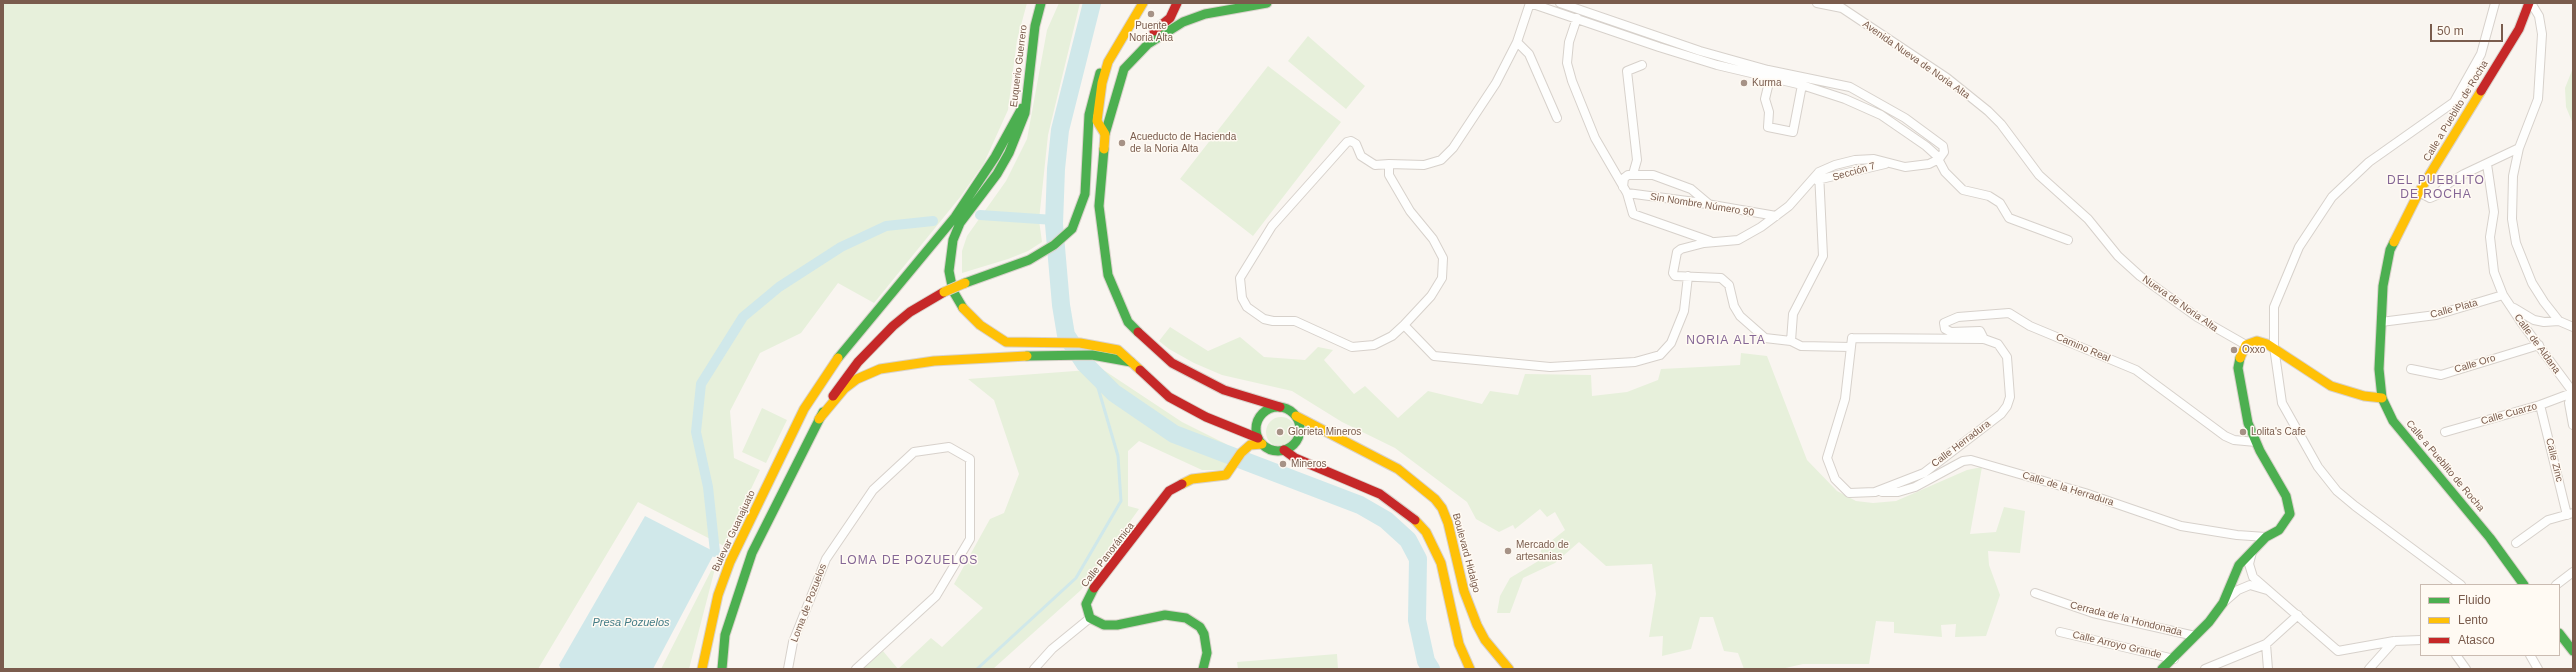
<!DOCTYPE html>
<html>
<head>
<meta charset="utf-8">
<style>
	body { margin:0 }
	#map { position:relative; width:2576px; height:672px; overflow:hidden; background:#f9f5f0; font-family:Helvetica,sans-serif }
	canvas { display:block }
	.frame { position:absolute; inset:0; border:4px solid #7a5c4d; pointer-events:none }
	.legend { position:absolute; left:2420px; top:584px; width:140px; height:72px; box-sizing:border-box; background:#fffaf3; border:1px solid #cabbb1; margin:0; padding:5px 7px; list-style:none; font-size:12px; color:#7a5c4d }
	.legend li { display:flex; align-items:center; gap:8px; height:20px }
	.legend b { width:20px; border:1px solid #cabbb1 }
	.scale { position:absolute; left:2430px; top:24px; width:73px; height:18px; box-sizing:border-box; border:2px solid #7a5c4d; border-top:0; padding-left:5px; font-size:12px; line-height:14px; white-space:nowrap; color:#7a5c4d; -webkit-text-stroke:3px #fffaf3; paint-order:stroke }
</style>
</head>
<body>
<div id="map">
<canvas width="2576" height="672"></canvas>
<div class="frame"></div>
<ul class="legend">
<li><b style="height:5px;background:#4caf50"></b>Fluido</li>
<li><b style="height:5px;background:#ffc107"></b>Lento</li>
<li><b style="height:5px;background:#c62828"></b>Atasco</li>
</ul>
<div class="scale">50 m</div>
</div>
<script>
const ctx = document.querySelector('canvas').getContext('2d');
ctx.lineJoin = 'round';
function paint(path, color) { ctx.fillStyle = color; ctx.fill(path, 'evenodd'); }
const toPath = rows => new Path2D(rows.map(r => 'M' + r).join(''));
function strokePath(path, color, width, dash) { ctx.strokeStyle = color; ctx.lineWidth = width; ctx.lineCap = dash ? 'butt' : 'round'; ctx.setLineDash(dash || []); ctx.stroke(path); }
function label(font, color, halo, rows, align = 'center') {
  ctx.font = font + ' Helvetica,sans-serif'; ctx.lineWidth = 3; ctx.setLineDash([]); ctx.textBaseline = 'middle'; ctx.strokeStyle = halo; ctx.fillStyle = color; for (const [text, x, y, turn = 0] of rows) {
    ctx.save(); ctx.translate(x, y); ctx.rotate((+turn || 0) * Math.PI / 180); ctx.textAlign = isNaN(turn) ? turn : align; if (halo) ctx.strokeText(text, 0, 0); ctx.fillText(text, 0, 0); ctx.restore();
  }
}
const green = toPath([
	[3,3,1027,3,1017,40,1008,110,984,163,961,196,874,303,838,283,801,333,760,353,730,411,734,458,760,470,724,546,638,502,538,669,3,669],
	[1059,3,1080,3,1048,135,1039,220,1042,242,1028,251,1008,259,962,273,962,251,967,236,1006,181,1027,139,1047,30],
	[1308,36,1365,86,1346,109,1288,61],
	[1268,66,1341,122,1253,236,1180,179],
	[2573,68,2573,124,2566,107,2565,88],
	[1170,327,1208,351,1240,337,1264,357,1305,360,1318,347,1333,350,1324,360,1354,394,1365,386,1398,418,1428,391,1482,404,1490,391,1518,395,1525,374,1591,375,1592,396,1627,392,1658,380,1661,369,1740,365,1741,353,1767,356,1807,460,1837,491,1856,501,1873,503,1896,501,1967,470,1982,467,1970,534,1996,532,2004,507,2025,511,2020,553,1988,551,1989,565,2000,595,1986,636,1955,637,1956,624,1941,625,1942,637,1894,633,1894,622,1876,621,1869,664,1803,664,1781,669,1744,669,1738,653,1724,651,1713,617,1700,617,1691,649,1662,656,1663,636,1649,637,1656,594,1652,564,1606,566,1579,542,1555,563,1523,578,1510,613,1497,613,1500,596,1510,578,1540,560,1541,549,1565,530,1555,512,1547,517,1540,509,1515,529,1513,525,1499,532,1476,519,1467,502,1395,448,1342,422,1292,391,1222,375,1194,363,1169,349,1159,341],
	[1102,369,1182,422,1226,444,1232,451,1224,470,1202,470,1139,441,1128,451,1128,506,1139,509,1081,590,993,669,863,669,883,651,898,669,931,638,942,647,983,608,954,584,990,519,1004,513,1019,474,994,400,968,379],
	[762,408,787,420,766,463,742,452],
	'1266 432a15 15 0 1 1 30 0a15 15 0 1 1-30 0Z',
	[718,557,689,669,661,669],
	[1337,654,1338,669,1238,669,1237,662]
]);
const water = toPath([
	[645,516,715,552,653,669,561,669,559,665]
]);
const stream = toPath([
	[977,669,1076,578,1121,501,1118,456,1094,374]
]);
const canal = toPath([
	[980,215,1054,220],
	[715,552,708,487,696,432,701,384,743,317,779,287,841,247,886,226,933,221]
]);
const river = toPath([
	[1092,3,1060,130,1056,169,1054,224,1061,305,1066,335,1085,364,1114,393,1174,434,1360,505,1386,520,1408,540,1418,559,1417,620,1426,661,1431,669]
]);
const street = toPath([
	[1530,3,1659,47,1717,65,1802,85,1845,99,1881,115,1926,146,1936,155,1945,172,1963,190,1989,196,2000,203,2009,218,2068,240],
	[1560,3,1700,51,1768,70,1850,87,1905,118,1943,146,1944,152,1939,159,1929,164,1905,167,1874,159,1855,160,1835,165,1819,172,1789,206,1761,227,1738,240,1704,243,1681,249,1677,252,1673,273,1675,276,1721,278,1729,285,1734,306,1740,316,1765,338,1791,341,1801,346,1851,347],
	[1817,3,1842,8,1947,78,1988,111,2001,124,2039,175,2088,219,2118,256,2140,276,2197,317,2246,345],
	[1577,18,1569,42,1567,63,1572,81,1595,138,1627,193,1633,214,1710,241],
	[1517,42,1529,54,1557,118],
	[1770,78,1765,99,1769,112,1768,127,1793,132,1802,85],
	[2519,148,2513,176,2512,219,2516,243,2532,283,2544,302,2559,321,2573,327],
	[1389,164,1389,175,1410,211,1433,239,1443,258,1442,278,1431,296,1404,325,1392,336,1374,345,1352,347,1295,321,1273,321,1264,319,1247,307,1242,298,1240,278,1272,226,1347,142,1351,141,1356,144,1361,156,1375,165,1389,164,1424,165,1441,160,1453,148,1496,83,1517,42,1530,3],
	[2487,164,2494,212,2490,237,2494,272,2503,295,2521,322,2570,388,2572,393,2569,403,2573,425],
	[1633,174,1637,160,1627,71,1642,65],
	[1817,180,1885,164],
	[1623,187,1624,178,1628,175,1653,175,1691,189,1710,205],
	[2419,192,2430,198,2437,195,2449,183,2464,174,2519,148,2538,99,2542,34,2539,16,2531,3],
	[1627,193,1695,202,1776,216],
	[2514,308,2534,320,2544,322,2559,321],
	[2381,322,2436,315,2503,295],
	[1404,325,1434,356,1550,367,1635,362,1660,355,1671,343,1684,311,1688,276],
	[1852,338,1984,339,1998,344,2007,357,2010,397,2007,406,2001,414,1924,473,1875,492,1849,493,1835,479,1827,458,1845,399,1852,338],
	[1984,339,1980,331,1951,332,1945,329,1944,323,1958,317,2009,313,2030,326,2136,370,2225,436,2234,440,2256,442],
	[1791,341,1793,314,1823,256,1819,172],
	[2411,369,2441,375,2539,345],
	[2540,405,2567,515],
	[2445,432,2540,405,2572,393],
	[1882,492,1898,492,1915,487,1963,461,1971,460,2085,493,2181,526,2237,535,2266,537],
	[2516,543,2548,520,2573,513],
	[2252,552,2249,564,2253,577,2338,651,2394,641,2421,640],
	[2461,585,2355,506,2337,491,2318,467,2282,403,2274,347,2274,307,2299,247,2332,197,2369,162,2454,102,2481,54,2495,3],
	[2556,585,2573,572],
	[2035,593,2093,613,2195,636],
	[2224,602,2238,590,2250,585,2267,590],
	[2060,632,2174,659],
	[2266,644,2268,669],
	[2456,655,2466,669],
	[2530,655,2538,669],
	[788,669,793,642,826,559,873,490,914,452,949,447,970,459,970,539,936,596,856,669],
	[1034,669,1052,649,1090,618],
	[2205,669,2266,644,2298,615],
	[2369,669,2394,641]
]);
const fast = toPath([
	[1105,134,1124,69,1148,44,1183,22,1205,14,1267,3],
	[1104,149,1099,206,1108,275,1128,322,1138,332],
	[2394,242,2390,250,2383,286,2379,369,2382,398,2393,421,2490,538,2524,585],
	[965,283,1029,260,1054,245,1072,229,1085,194,1089,115,1100,73],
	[963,308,953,291,949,271,953,240,960,223,997,174,1009,153,1025,113,1035,26,1041,3],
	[1027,356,1092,355,1131,362],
	[838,358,955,217,995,157,1022,108],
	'1256 429a22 22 0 1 1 44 0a22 22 0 1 1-44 0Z',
	[1094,588,1086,604,1090,618,1104,625,1117,625,1165,615,1186,618,1200,627,1204,634,1207,653,1203,669],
	[2559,633,2573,651],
	[722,669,725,635,752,553,823,412],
	[2162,669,2209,622,2223,603,2239,565,2266,537,2279,530,2290,514,2286,496,2260,451,2248,423,2238,368,2240,358]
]);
const slow = toPath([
	[1104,149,1105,134,1097,121,1102,83,1108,62,1143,3],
	[2394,242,2419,192,2481,91],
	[963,308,980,325,1006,342,1080,343,1118,350,1140,370],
	[2240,358,2246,345,2257,341,2267,344,2331,386,2364,396,2382,398],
	[1296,416,1398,469,1435,499,1442,508,1448,523,1464,591,1477,625,1485,640,1509,669],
	[819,419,844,389,857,379,880,369,934,361,1027,356],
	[1182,484,1192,479,1226,475,1241,453,1250,445,1262,444],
	[1415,520,1426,532,1441,563,1459,644,1470,669],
	[702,669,718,595,730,562,804,409,838,358]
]);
const jam = toPath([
	[1154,31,1170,18,1177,3],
	[2481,91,2519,29,2529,3],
	[1138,332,1172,363,1224,390,1280,407],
	[1140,370,1169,397,1206,417,1258,438],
	[833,396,858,362,893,326,910,312,944,292],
	[1284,450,1295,458,1380,494,1415,520],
	[1094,588,1169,491,1182,484]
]);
const slowBridge = toPath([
	[944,292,965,283]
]);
const markers = [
	[1151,14,4,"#a69286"],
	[1744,83,4,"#a69286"],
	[1122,143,4,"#a69286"],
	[2234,350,4,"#a69286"],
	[1280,432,4,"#a69286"],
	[2243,432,4,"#a69286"],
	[1283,464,4,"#a69286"],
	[1508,551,4,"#a69286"]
];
const poiNames = [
	["Puente",1151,26,"center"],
	["Noria Alta",1151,38,"center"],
	["Kurma",1752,83],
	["Acueducto de Hacienda",1130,137],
	["de la Noria Alta",1130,149],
	["Oxxo",2242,350],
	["Glorieta Mineros",1288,432],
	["Lolita's Cafe",2251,432],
	["Mineros",1291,464],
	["Mercado de",1516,545],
	["artesanias",1516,557]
];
const streetNames = [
	["Avenida Nueva de Noria Alta",1916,60,35],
	["Euquerio Guerrero",1019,66,-83],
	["Calle a Pueblito de Rocha",2456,111,-59],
	["Sección 7",1854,172,-16],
	["Sin Nombre Número 90",1702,205,9],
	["Nueva de Noria Alta",2180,304,35],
	["Calle Plata",2454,309,-15],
	["Calle de Aldana",2537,344,54],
	["Camino Real",2083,348,23],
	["Calle Oro",2475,364,-17],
	["Calle Cuarzo",2509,414,-16],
	["Calle Herradura",1961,444,-37],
	["Calle Zinc",2554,460,76],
	["Calle a Pueblito de Rocha",2445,466,50],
	["Calle de la Herradura",2068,489,17],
	["Bulevar Guanajuato",734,531,-65],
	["Boulevard Hidalgo",1466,553,75],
	["Calle Panorámica",1108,555,-52],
	["Loma de Pozuelos",809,603,-69],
	["Cerrada de la Hondonada",2126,619,14],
	["Calle Arroyo Grande",2117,645,13]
];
const waterNames = [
	["Presa Pozuelos",631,623]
];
const quarterNames = [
	["DEL PUEBLITO",2436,181],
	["DE ROCHA",2436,195],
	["NORIA ALTA",1726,341],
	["LOMA DE POZUELOS",909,561]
];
paint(green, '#e7f0db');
paint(water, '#d0e8ea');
strokePath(stream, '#d0e8ea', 3);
strokePath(canal, '#d0e8ea', 10);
strokePath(river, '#d0e8ea', 18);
strokePath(street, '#d7d1cb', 10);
strokePath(fast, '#d9d2cb', 11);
strokePath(slow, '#d9d2cb', 11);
strokePath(jam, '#d9d2cb', 11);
strokePath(street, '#fefefd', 8);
strokePath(fast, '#4caf50', 9);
strokePath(slow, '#ffc107', 9);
strokePath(jam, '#c62828', 9);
strokePath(slowBridge, '#d9d2cb', 11, []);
strokePath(slowBridge, '#ffc107', 9);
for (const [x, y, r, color] of markers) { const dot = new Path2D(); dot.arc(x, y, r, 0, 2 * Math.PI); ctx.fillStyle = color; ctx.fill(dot); strokePath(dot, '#fffaf3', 1.5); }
label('10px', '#7a5c4d', '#fffaf3', poiNames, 'left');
label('10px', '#7a5c4d', '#fffaf3', streetNames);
label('italic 11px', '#437c86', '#fffaf3', waterNames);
ctx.letterSpacing = '1px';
label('12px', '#846695', '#fffaf3', quarterNames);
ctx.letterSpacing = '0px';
</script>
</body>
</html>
